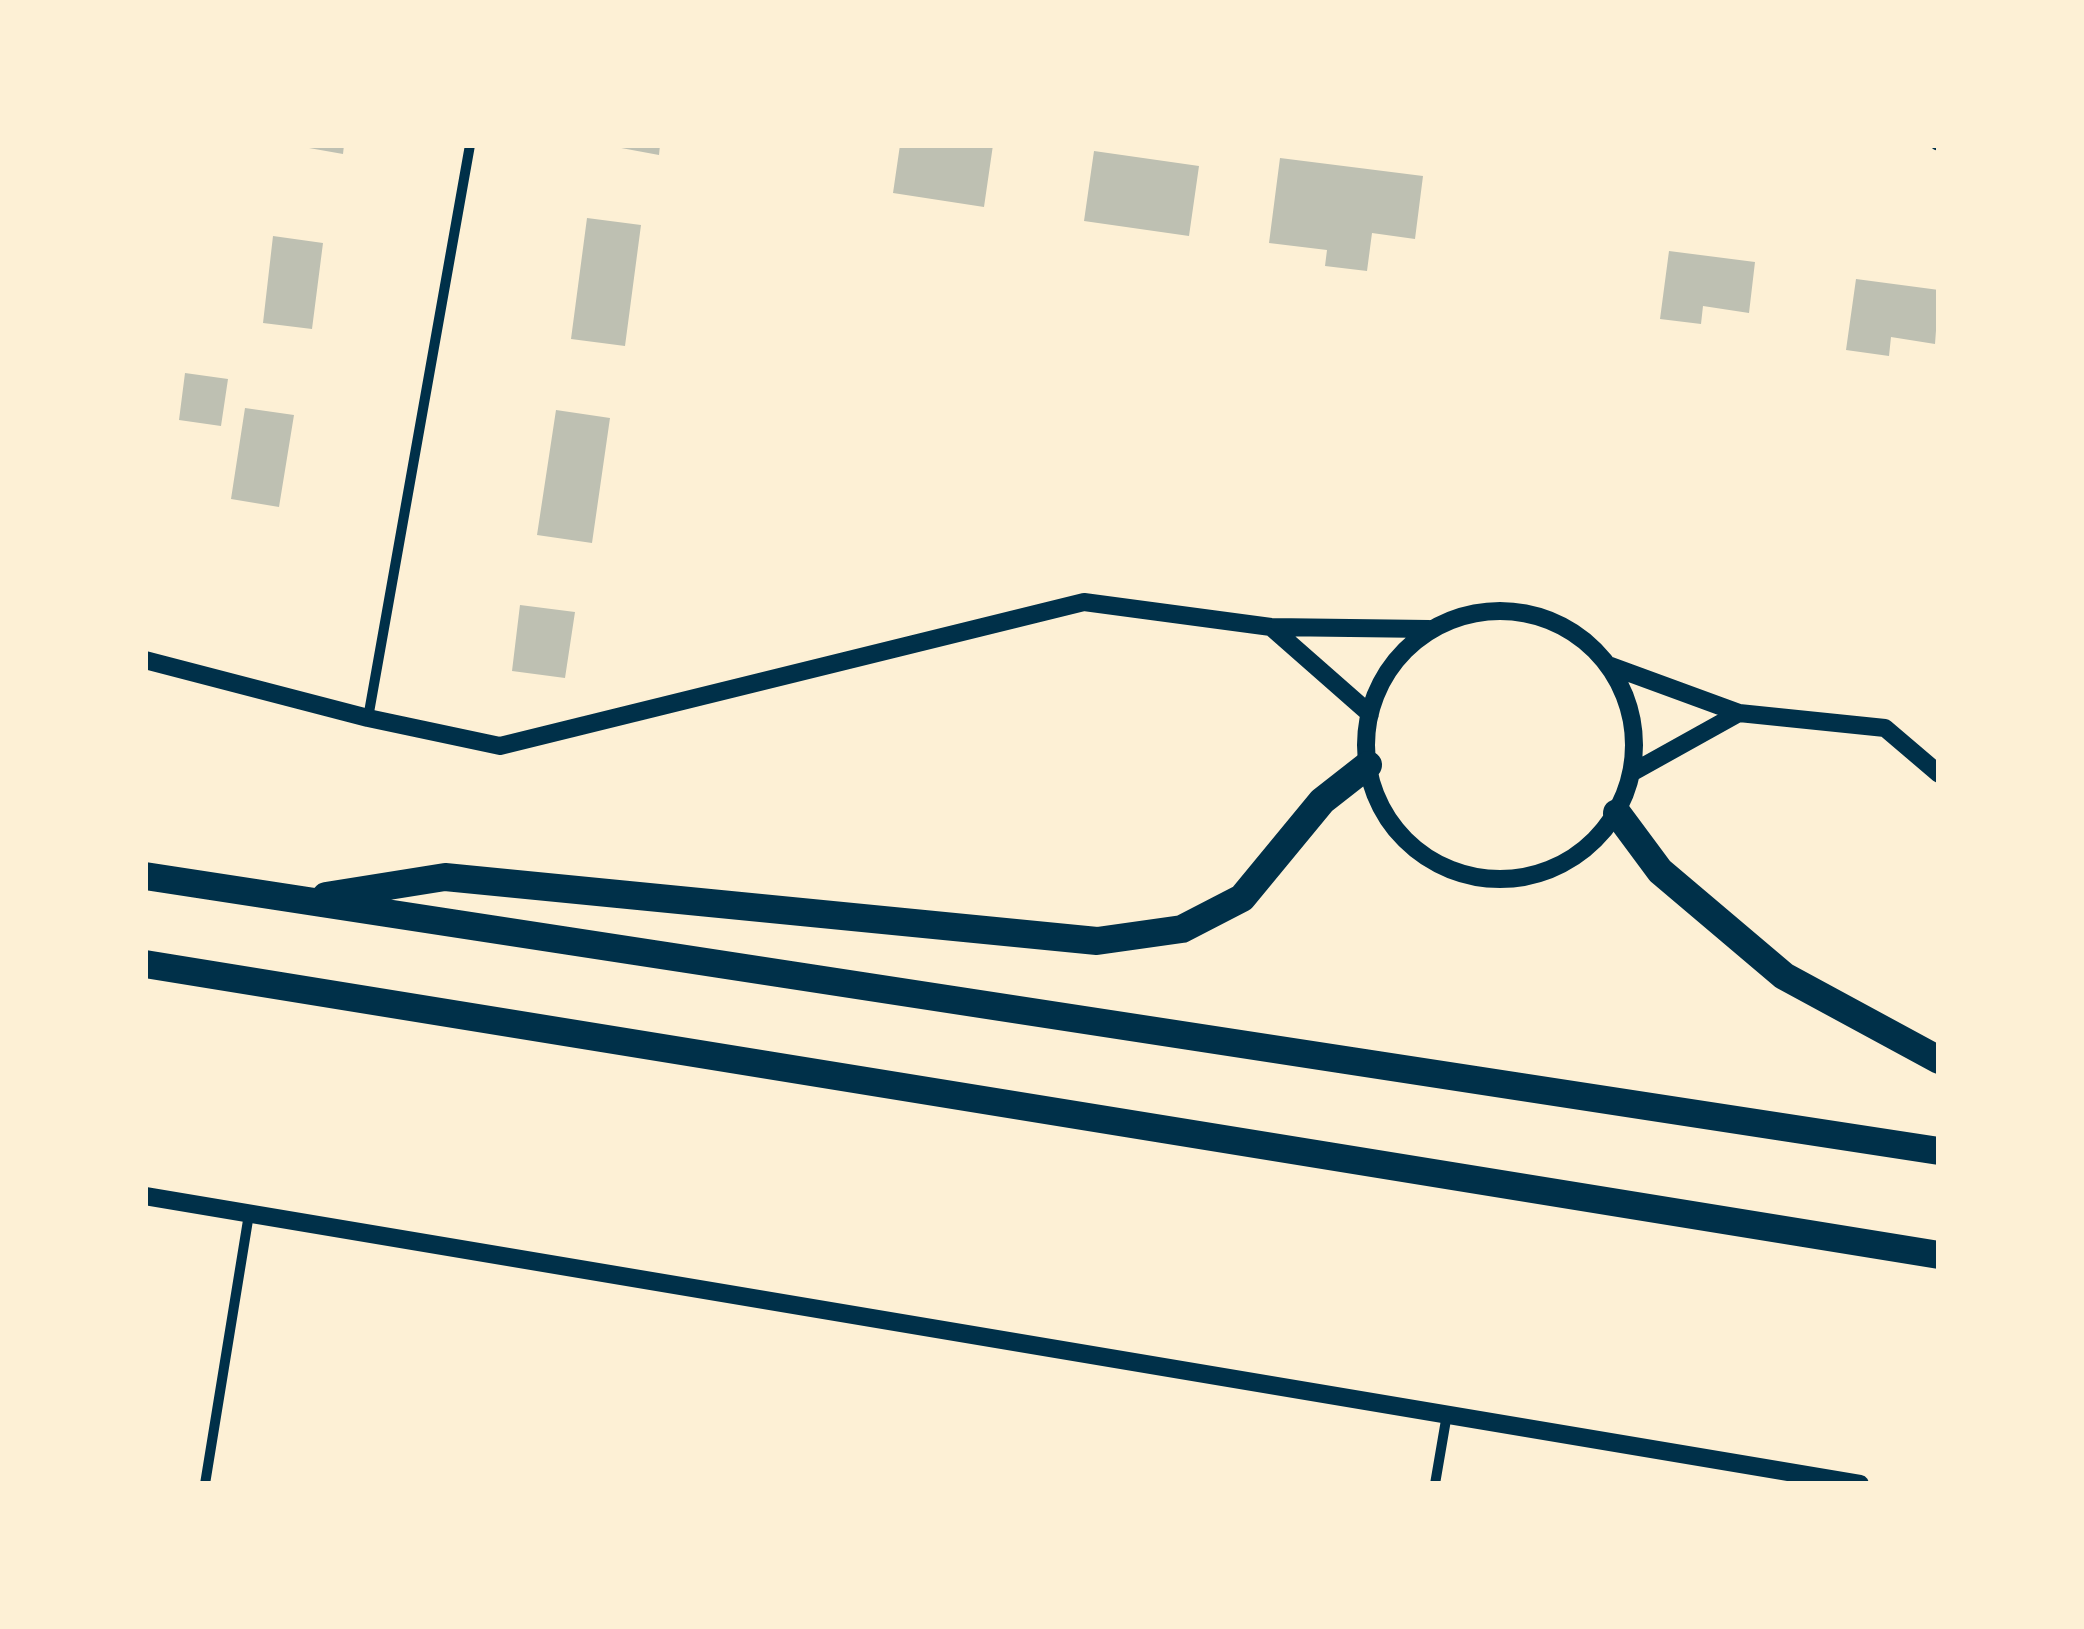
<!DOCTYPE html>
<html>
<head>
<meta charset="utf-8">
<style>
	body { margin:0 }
	#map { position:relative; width:2084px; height:1629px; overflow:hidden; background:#fdf0d5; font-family:Karla,sans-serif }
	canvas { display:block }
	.frame { position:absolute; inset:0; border:148px solid #fdf0d5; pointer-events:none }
</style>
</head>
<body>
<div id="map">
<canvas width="2084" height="1629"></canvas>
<div class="frame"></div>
</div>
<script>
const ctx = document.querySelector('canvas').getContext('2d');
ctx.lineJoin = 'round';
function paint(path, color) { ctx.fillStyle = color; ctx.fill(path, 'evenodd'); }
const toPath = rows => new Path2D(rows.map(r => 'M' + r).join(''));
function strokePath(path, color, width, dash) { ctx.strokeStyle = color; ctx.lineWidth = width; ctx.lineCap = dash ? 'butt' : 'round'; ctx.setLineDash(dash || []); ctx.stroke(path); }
const building = toPath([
	[292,145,344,145,343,154],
	[605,145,660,145,659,155],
	[900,145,993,145,984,207,893,193],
	[1094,151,1199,166,1189,236,1084,221],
	[1280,158,1423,176,1415,239,1372,233,1367,271,1325,266,1327,250,1269,243],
	[587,218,641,225,625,346,571,339],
	[273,236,323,243,312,329,263,323],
	[1669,251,1755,262,1749,313,1703,306,1701,324,1660,319],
	[1856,279,1939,290,1935,344,1891,337,1889,356,1846,350],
	[185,373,228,379,221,426,179,420],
	[245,408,294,415,279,507,231,499],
	[556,410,610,418,592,543,537,535],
	[520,605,575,612,565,678,512,671]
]);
const minor = toPath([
	[1936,145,1939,146],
	[368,718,470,145],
	[205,1484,249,1214],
	[1435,1484,1447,1414]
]);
const tertiary = toPath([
	'1366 745a134 134 0 1 1 268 0a134 134 0 1 1-268 0Z',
	[1271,627,1370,714],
	[145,660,368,718,500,746,1084,602,1271,627,1429,629],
	[1608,665,1739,713,1885,728,1939,774],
	[1633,772,1739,713],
	[145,1196,1860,1484]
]);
const motorway = toPath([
	[1617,813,1660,871,1784,976,1939,1060],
	[145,876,1939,1151],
	[326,896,445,877,1097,941,1182,929,1242,898,1322,801,1368,765],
	[145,964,1939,1255]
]);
paint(building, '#bec0b2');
strokePath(minor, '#003049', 10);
strokePath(tertiary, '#003049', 18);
strokePath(motorway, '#003049', 28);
</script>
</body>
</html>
